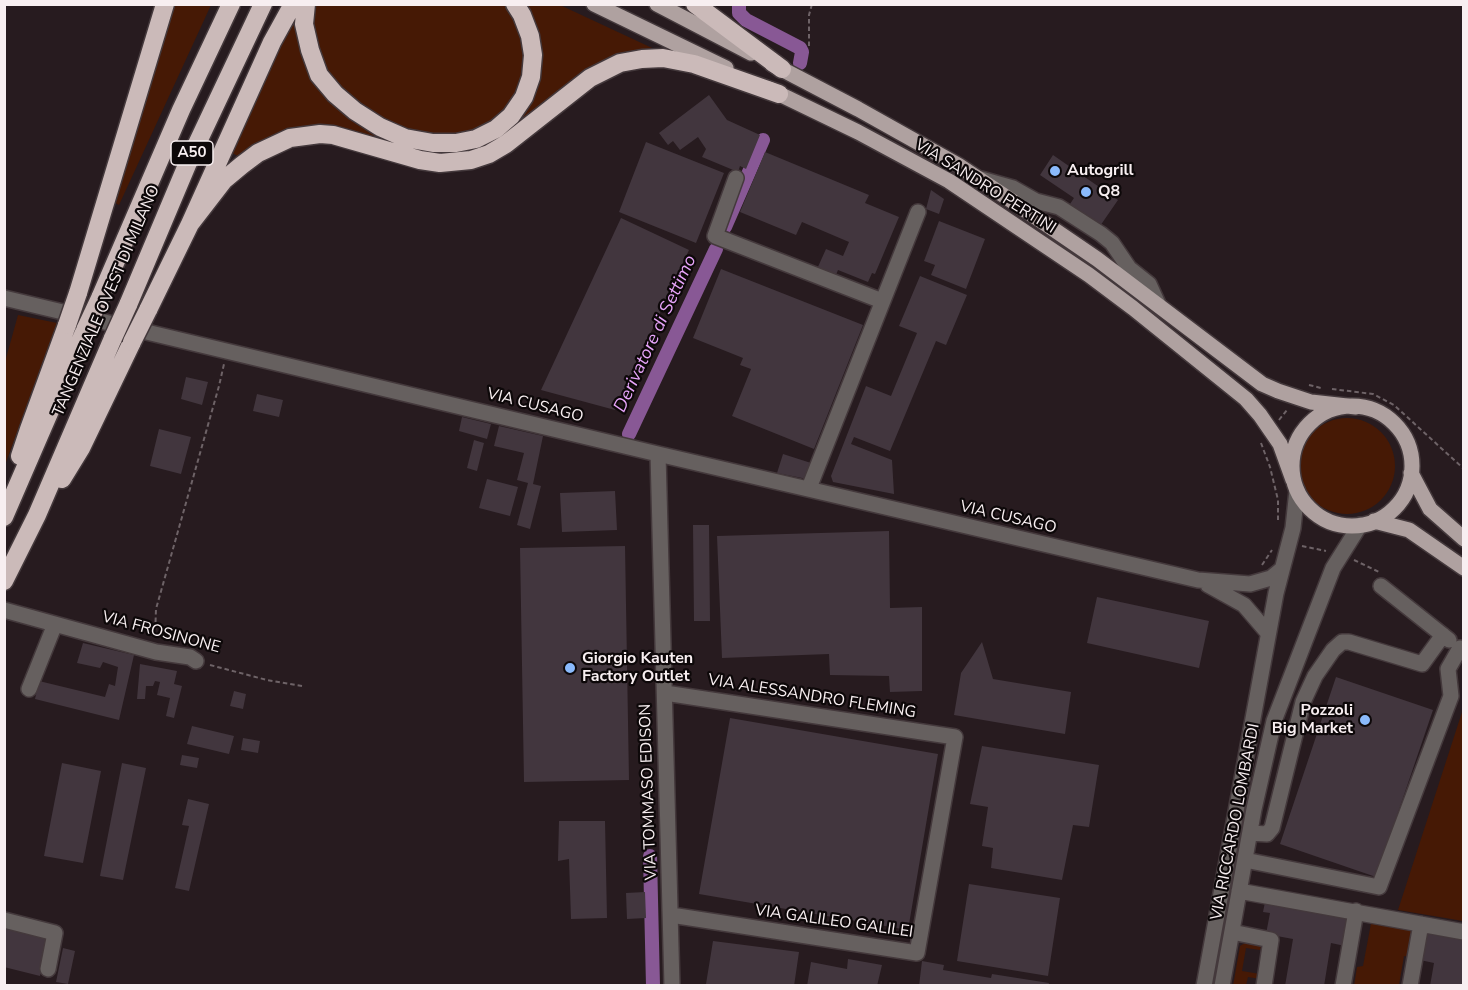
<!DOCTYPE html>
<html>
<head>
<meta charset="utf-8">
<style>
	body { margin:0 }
	#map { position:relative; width:1468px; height:990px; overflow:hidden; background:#271b1f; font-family:"Nunito Sans",sans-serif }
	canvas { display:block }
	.frame { position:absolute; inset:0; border:6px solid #f8eff1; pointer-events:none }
</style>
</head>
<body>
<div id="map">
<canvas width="1468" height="990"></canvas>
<div class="frame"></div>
</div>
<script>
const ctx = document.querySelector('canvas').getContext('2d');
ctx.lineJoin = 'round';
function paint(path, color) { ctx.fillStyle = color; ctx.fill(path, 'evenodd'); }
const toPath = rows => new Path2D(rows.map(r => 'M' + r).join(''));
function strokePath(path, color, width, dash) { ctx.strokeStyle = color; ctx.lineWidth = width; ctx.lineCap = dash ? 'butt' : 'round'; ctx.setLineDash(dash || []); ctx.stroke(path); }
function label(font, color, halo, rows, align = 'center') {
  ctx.font = font + ' "Nunito Sans",sans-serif'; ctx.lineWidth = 4.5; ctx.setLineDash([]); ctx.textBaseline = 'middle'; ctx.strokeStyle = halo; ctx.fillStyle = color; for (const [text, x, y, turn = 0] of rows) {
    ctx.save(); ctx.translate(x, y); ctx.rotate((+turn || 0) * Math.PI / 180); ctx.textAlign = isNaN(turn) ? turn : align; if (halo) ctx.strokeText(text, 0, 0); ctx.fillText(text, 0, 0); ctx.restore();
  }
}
const green = toPath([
	[175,5,211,5,119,205,112,201],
	[313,5,506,5,517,18,526,48,523,82,507,113,472,134,425,137,384,123,332,83,313,34],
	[526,5,560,5,665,54,643,54,514,131,470,155,428,156,329,127,310,126,290,130,243,154,238,156,230,152,230,148,296,13,302,56,307,71,316,87,328,100,365,129,384,138,493,138,541,51,539,36,535,21],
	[18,315,57,323,5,465,5,362],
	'1299 466a48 48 0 1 1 96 0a48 48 0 1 1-96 0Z',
	[1463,709,1464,921,1463,921,1398,910],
	[1372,918,1413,927,1409,957,1404,956,1399,985,1354,986,1357,967,1363,966],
	[1245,943,1261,946,1260,950,1246,948,1242,971,1260,974,1260,979,1248,977,1246,985,1233,986,1240,946]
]);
const canal = toPath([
	[739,4,739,13,746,20,800,48,802,52,800,63],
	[725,227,763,140],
	[629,434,716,249],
	[650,856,653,986]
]);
const building = toPath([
	[709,95,727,120,760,135,746,169,740,166,738,172,702,157,706,149,698,137,680,150,673,141,668,145,659,133],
	[646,142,724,173,696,243,619,212],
	[765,152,869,195,865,203,899,217,875,274,872,273,868,282,838,270,835,277,817,269,826,249,843,256,849,242,802,222,796,235,740,212],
	[1053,155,1118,200,1098,229,1068,207,1074,198,1040,175],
	[931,190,944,199,939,214,926,209],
	[621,218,689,250,615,410,541,390],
	[939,221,985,239,966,289,931,275,935,265,924,261],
	[721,269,863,325,814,449,732,416,751,369,740,365,743,358,693,338],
	[920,276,967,295,946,345,936,341,890,451,854,437,851,444,892,460,894,494,833,482,831,476,866,386,891,396,917,333,899,326],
	[186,377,208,382,202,405,181,399],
	[257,394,283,400,279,417,253,411],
	[462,417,491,424,487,439,459,431],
	[499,426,543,436,533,484,541,486,530,529,517,525,528,483,517,480,524,453,494,446],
	[159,429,191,437,181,474,150,466],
	[474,440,484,443,477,471,467,468],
	[783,454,811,463,807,479,777,473],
	[487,479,518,487,510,516,479,508],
	[615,491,617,530,562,532,560,493],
	[693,525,709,525,710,621,694,621],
	[889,531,890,608,922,607,922,691,890,692,889,676,830,675,829,654,722,658,717,536],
	[625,546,629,780,524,782,520,548],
	[1097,597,1209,621,1199,668,1087,643],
	[982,642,993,679,1071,692,1065,734,954,715,961,673],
	[83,643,134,655,119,720,35,699,39,681,105,697,109,684,115,686,118,667,103,662,100,668,77,663],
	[140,664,177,671,174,684,182,686,174,718,166,716,170,698,157,695,160,682,155,681,153,686,146,686,145,699,137,699],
	[1336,677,1433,710,1376,877,1280,844],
	[234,691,246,694,243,709,230,706],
	[730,718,938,754,908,930,699,894],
	[192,726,234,736,229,754,187,744],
	[243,738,260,741,258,753,241,750],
	[982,746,1099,765,1089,827,1073,825,1062,880,991,868,993,848,982,846,988,807,970,804],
	[182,755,199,758,197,768,180,765],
	[62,763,101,771,83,863,44,856],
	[122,763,146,768,123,880,100,876],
	[188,799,209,804,189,891,175,888,189,826,182,825],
	[559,821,605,821,607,918,571,919,569,859,558,861],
	[969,884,1060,898,1048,976,957,961],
	[645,892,646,918,627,919,626,893],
	[1266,897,1350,919,1345,946,1331,943,1324,986,1285,986,1293,939,1266,934,1270,913,1263,912],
	[4,927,50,939,40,976,4,967],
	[1424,933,1464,940,1464,986,1430,986,1434,963,1420,960],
	[713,941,799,952,794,986,706,984],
	[63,948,75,951,68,984,56,982],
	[848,959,882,965,877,986,807,986,811,962,847,969],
	[922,961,944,965,943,970,991,978,992,974,1049,983,1048,986,919,986]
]);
const path = toPath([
	[809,46,809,15,812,4],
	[1309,385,1321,388],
	[1332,389,1373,394,1394,405,1464,469],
	[1279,420,1287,410],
	[1261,443,1270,467,1278,500,1278,521],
	[1302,546,1326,551],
	[1354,560,1379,572],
	[1262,565,1272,550],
	[155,637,156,609,219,386,224,364],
	[210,665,267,680,302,686]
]);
const minor = toPath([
	[736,178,715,236,882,301],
	[981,179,1013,188,1036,201,1059,207,1101,234,1112,243,1129,268,1149,284,1159,306],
	[4,298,658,454,1198,580,1250,584,1271,578,1282,569],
	[658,454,672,986],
	[809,488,918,212],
	[1208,585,1244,605,1268,633],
	[1381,586,1449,640],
	[4,610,156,652,190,657,196,661],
	[29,689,55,624],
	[665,693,955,737,917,953,671,915],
	[1250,833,1267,834,1272,828,1303,702,1315,676,1333,650,1342,642,1349,642,1422,664,1443,635],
	[1245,860,1379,887,1451,696,1448,669,1460,648],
	[1239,891,1464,932],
	[4,920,55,933,48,969],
	[1232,932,1271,940,1264,986],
	[1204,986,1276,593,1293,528,1297,490],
	[1222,986,1254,809,1274,721,1333,568,1360,525],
	[1343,986,1356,911],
	[1410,986,1421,924]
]);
const major = toPath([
	[594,4,726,68],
	[657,4,751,53],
	[772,64,858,109,958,165,1015,203,1097,259,1262,384,1278,391,1311,402,1356,407],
	[769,89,858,132,949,181,1089,275,1133,308,1246,399,1260,415,1280,444,1293,480],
	'1292 466a60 60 0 1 1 120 0a60 60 0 1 1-120 0Z',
	[1411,473,1430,509,1464,539],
	[1374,521,1409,530,1464,568]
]);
const highway = toPath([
	[306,4,304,24,310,50,319,75,335,94,355,111,380,127,405,138,433,143,456,143,476,139,496,129,511,116,524,97,531,77,533,55,530,36,522,15,515,4],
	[695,4,782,69],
	[190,224,224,180,242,165,258,153,290,138,320,134,333,135,420,160,440,163,471,160,489,154,506,144,590,78,620,63,642,59,663,58,694,64,779,94],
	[78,293,165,4],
	[100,298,181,110,231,4],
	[128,305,187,165,263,4],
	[148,310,190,224,272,42,293,4],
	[20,456,29,429,67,325],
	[62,479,81,448,132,342],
	[4,517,85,330],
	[4,581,37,515,113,338]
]);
const highwayBridge = toPath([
	[67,325,78,293],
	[85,330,100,298],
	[113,338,128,305],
	[132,342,148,310]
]);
const markers = [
	[1055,171,6,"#8abafc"],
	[1086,192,6,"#8abafc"],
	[570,668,6,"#8abafc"],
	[1365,720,6,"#8abafc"]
];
const shields = [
	[192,153,42]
];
const shieldNames = [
	["A50",192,153]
];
const poiNames = [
	["Autogrill",1067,171],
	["Q8",1098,192],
	["Giorgio Kauten",582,659],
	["Factory Outlet",582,677],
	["Pozzoli",1353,711,"right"],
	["Big Market",1353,729,"right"]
];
const streetNames = [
	["VIA SANDRO PERTINI",985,187,32],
	["TANGENZIALE OVEST DI MILANO",107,301,-67],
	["VIA CUSAGO",535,406,14],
	["VIA CUSAGO",1008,518,13],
	["VIA FROSINONE",161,633,15],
	["VIA ALESSANDRO FLEMING",812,697,9],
	["VIA TOMMASO EDISON",649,792,-92],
	["VIA RICCARDO LOMBARDI",1236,822,-79],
	["VIA GALILEO GALILEI",834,922,8]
];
const waterNames = [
	["Derivatore di Settimo",656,334,-65]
];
paint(green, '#461905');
strokePath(canal, '#885895', 14);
paint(building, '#42363e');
strokePath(minor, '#44393c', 18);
strokePath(major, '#44393c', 18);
strokePath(highway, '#44393c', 21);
strokePath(path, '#6e6367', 2, [4.5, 3]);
strokePath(minor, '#66605f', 15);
strokePath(major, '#afa1a0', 15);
strokePath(highway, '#cbbab9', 18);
strokePath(highwayBridge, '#44393c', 21, []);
strokePath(highwayBridge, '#cbbab9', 18);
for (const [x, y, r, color] of markers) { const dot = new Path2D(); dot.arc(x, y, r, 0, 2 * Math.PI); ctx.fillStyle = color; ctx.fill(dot); strokePath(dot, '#0d0809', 2); }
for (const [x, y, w] of shields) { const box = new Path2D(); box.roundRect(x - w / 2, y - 12, w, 24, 4.5); ctx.fillStyle = '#0d0809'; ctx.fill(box); strokePath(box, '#f8eff1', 1.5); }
label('bold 15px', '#f8eff1', null, shieldNames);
label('bold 16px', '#f8eff1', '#0d0809', poiNames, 'left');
label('16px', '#f8eff1', '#0d0809', streetNames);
label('italic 18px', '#e8a5fb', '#0d0809', waterNames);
</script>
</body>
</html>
